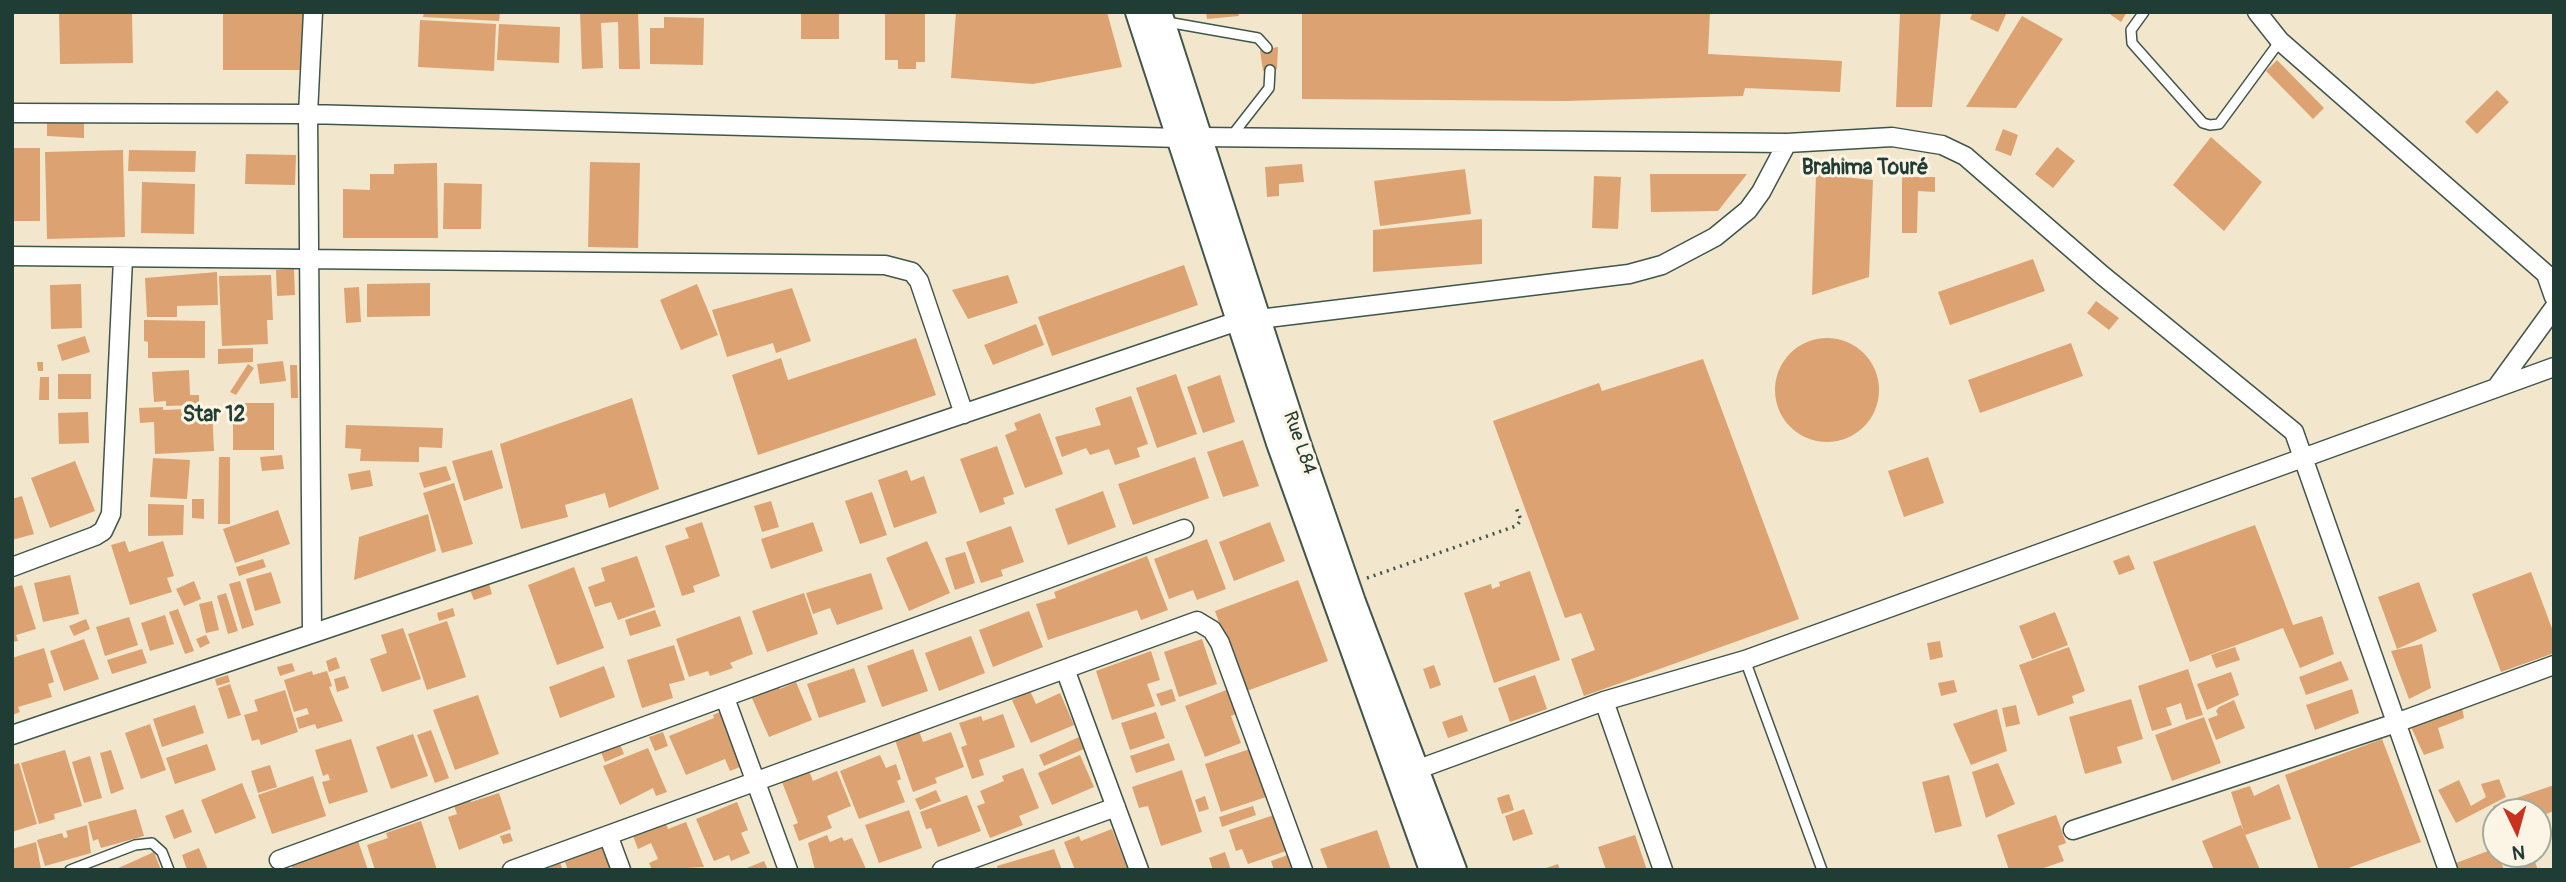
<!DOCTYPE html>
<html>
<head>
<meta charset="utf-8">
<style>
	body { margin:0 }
	#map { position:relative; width:2566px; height:882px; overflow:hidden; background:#f2e7cc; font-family:Pangolin,sans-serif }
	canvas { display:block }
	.frame { position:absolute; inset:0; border:14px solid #1f3d34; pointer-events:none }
	.north { position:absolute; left:2482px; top:798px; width:70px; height:70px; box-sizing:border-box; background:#fcf5e5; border:2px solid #a4ab9e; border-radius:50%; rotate:175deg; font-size:19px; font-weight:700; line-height:28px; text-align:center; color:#1f3d34 }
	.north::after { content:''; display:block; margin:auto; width:24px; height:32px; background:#c8321e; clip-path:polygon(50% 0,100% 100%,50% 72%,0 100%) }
</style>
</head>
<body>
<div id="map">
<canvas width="2566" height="882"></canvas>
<div class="frame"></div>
<div class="north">N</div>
</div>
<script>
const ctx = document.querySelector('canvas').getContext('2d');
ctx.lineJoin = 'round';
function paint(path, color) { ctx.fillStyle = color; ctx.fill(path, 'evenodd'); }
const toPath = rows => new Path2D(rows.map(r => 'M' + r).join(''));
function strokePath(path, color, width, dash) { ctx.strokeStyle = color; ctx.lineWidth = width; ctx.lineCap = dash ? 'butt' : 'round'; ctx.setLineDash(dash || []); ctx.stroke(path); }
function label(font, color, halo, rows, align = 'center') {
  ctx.font = font + ' Pangolin,sans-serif'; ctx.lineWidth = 6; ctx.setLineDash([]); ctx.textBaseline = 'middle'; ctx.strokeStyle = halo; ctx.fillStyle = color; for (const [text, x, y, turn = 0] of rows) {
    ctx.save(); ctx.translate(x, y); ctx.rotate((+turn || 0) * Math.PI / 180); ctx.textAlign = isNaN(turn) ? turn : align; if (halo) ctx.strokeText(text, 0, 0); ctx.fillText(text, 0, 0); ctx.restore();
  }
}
const building = toPath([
	[59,12,132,12,133,63,60,64],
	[223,12,305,12,304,70,223,70],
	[424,12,500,12,499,21,423,17],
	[580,12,638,12,640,69,619,69,618,22,601,23,603,68,582,69],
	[801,12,839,12,839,39,801,39],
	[885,12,925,12,925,62,916,62,916,69,898,69,898,60,885,60],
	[956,12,1107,12,1122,67,1033,84,951,78],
	[1206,12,1238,12,1239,16,1207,19],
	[1302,12,1710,12,1708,54,1842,61,1840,92,1745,88,1743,96,1565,101,1302,99],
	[1900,12,1941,12,1932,107,1896,107],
	[1973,12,2007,12,1998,32,1970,19],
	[2107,12,2127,12,2121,22],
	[2022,16,2063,39,2016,108,1966,107],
	[664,17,704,18,703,65,650,64,650,28,664,28],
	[420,20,496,24,494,71,418,67],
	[499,24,560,27,559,63,497,60],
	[1278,47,1277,69,1263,71,1260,50],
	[2277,60,2324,108,2313,119,2266,71],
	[2497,90,2509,102,2477,134,2465,122],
	[47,122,84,123,84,138,47,136],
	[2003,129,2018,135,2011,156,1995,150],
	[2211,137,2262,182,2224,231,2173,185],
	[2057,147,2075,161,2053,188,2035,174],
	[12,148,40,148,40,221,12,221],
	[123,150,125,237,47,239,45,152],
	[129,150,196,151,195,172,128,171],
	[246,154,296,155,295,185,245,184],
	[590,162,640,163,638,248,588,247],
	[437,163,438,238,343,238,343,189,370,190,370,174,394,174,394,164],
	[1302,164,1304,182,1279,184,1279,196,1267,197,1265,167],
	[1465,169,1471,214,1380,226,1374,181],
	[1650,174,1747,174,1718,211,1651,212],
	[1816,174,1873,180,1869,277,1812,295],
	[1594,176,1621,177,1618,229,1592,228],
	[1902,177,1935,177,1935,192,1918,191,1917,233,1902,233],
	[142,182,195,184,194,234,141,233],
	[444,183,482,184,481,229,443,229],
	[1482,219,1482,264,1373,272,1373,230],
	[2033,259,2045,291,1950,325,1938,292],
	[1184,265,1198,305,1052,356,1038,317],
	[294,269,295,295,277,296,276,270],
	[217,272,218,305,177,306,177,317,147,317,145,278],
	[271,275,273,320,267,320,268,344,222,346,219,276],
	[1008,275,1018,303,968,319,952,290],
	[430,283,430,316,367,317,367,284],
	[81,284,82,328,51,329,50,285],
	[697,284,718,335,681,350,660,300],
	[359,287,361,322,346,323,344,288],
	[792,288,811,341,776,353,773,343,727,357,712,310],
	[2096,301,2119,318,2109,330,2087,313],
	[144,320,205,321,205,358,148,358,148,342,144,341],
	[1036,324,1044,345,993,365,984,345],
	[85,336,90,352,62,361,57,345],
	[916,338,936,395,758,455,732,375,781,358,788,380],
	'1775 390a52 52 0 1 1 104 0a52 52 0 1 1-104 0Z',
	[2071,343,2083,376,1980,413,1968,380],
	[253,348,253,362,218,364,218,349],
	[1703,359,1799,619,1584,696,1571,659,1595,650,1581,613,1565,618,1493,421,1599,383,1602,391],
	[283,361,286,381,260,384,257,364],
	[37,362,43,362,43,371,38,371],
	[248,364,254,368,236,395,230,392],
	[290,365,297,365,298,398,291,398],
	[189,370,190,395,199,395,199,405,166,406,166,401,154,402,152,372],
	[58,374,91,374,91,399,58,399],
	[1176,374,1197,434,1157,448,1136,388],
	[1220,375,1235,422,1203,433,1187,387],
	[40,377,49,377,49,400,39,400],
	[1131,396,1148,444,1137,448,1140,457,1115,465,1109,449,1090,455,1086,448,1062,457,1055,437,1101,425,1095,408],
	[632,398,659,489,609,508,605,493,565,505,568,517,521,529,500,444],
	[233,403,274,403,274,450,233,450],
	[163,407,163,410,212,408,214,451,155,454,154,422,140,423,139,408],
	[88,412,89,443,59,444,58,413],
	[1040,413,1063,474,1025,488,1005,435,1017,430,1014,423],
	[346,425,443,428,442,448,419,447,419,462,360,461,361,449,345,448],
	[1243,440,1259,486,1223,497,1207,452],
	[997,446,1014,494,1003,498,1005,504,980,513,960,459],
	[492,450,503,488,464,501,452,461],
	[282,455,284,469,262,471,260,457],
	[219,457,230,457,230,524,218,524],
	[1195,457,1209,498,1133,525,1118,484],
	[1928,457,1944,503,1904,517,1888,471],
	[153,458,190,460,187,499,150,497],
	[75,461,95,511,50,528,31,478],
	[446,466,451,480,424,488,419,473],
	[370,470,373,486,351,490,348,474],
	[907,470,911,481,924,476,937,513,894,528,878,480],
	[454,483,473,544,442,553,423,493],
	[1103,491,1116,527,1068,545,1055,509],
	[872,492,887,535,860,544,845,501],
	[22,496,34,534,12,540,12,499],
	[192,499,204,499,204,519,192,518],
	[771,501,779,527,762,532,754,506],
	[148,504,184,505,183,535,148,536],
	[278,510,290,544,235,563,223,529],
	[428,514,436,551,354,580,359,537],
	[702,522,720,576,693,586,695,592,682,596,665,546,689,538,685,528],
	[813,522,823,551,771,569,761,539],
	[1270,522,1285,561,1234,581,1219,542],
	[2255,525,2293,625,2322,616,2334,654,2300,668,2283,628,2190,662,2153,562],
	[1011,526,1024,562,1001,570,1003,576,981,583,966,542],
	[1207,539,1226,589,1197,600,1193,590,1169,599,1154,559],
	[125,541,129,552,163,541,174,576,167,578,172,592,130,605,111,545],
	[927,541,950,593,909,611,886,558],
	[965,552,975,583,955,590,945,558],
	[2129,555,2135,569,2119,575,2113,561],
	[637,556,655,607,618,620,611,602,595,607,588,587,605,581,601,568],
	[1147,556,1168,610,1141,620,1137,610,1048,640,1036,604,1056,598,1054,592],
	[263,559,266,567,239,576,236,567],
	[574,567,604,648,557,665,528,585],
	[1530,571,1560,660,1494,683,1464,593,1491,584,1492,589,1500,586,1499,582],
	[271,572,281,603,255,611,246,579],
	[2531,572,2554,634,2554,653,2501,672,2472,594],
	[871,573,883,609,837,625,830,608,813,614,806,593],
	[70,575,79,614,43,622,34,583],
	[1298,580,1328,661,1244,692,1215,611],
	[194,581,201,599,184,606,176,589],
	[240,581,254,625,242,629,229,584],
	[2419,582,2437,631,2397,649,2378,597],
	[489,584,492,594,474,600,470,590],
	[22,585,36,629,16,635,18,641,12,642,12,588],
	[226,593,238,631,228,634,217,596],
	[804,593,818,634,767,652,752,611],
	[212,601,219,630,206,633,199,604],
	[453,608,455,616,439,621,437,613],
	[178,609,194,651,185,654,169,612],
	[655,610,661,626,630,636,625,620],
	[1029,611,1043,647,993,667,979,630],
	[2055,612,2068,645,2032,659,2019,626],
	[165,615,174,644,150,651,141,623],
	[740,616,753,654,730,663,733,668,710,676,708,671,689,677,676,639],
	[129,617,138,645,105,656,96,627],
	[86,619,90,629,74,636,69,626],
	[447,621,466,677,427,690,408,634],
	[403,628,421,679,382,692,370,659,387,653,381,635],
	[206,635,210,643,200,648,196,639],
	[971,636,985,673,939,691,925,653],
	[84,639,99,679,64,691,50,651],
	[1202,639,1217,684,1179,697,1164,652],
	[1940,641,1943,657,1930,660,1927,643],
	[2422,644,2431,688,2409,699,2391,651],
	[674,645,685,680,669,684,673,698,642,708,627,660],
	[2069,647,2085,691,2072,696,2074,703,2038,716,2019,665],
	[2235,647,2240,660,2216,668,2211,655],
	[44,648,54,682,48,684,52,697,18,707,20,712,12,715,12,658],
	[142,649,147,663,112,674,107,660],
	[913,649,928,691,882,707,867,666],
	[1151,651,1160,680,1147,684,1155,706,1112,720,1096,671],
	[336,657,340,668,329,672,326,661],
	[2341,661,2349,680,2306,695,2299,677],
	[292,663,295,671,280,676,277,667],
	[1434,665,1441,685,1430,689,1423,669],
	[604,666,615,697,560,718,549,687],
	[854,668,866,702,819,718,807,684],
	[2188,669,2203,715,2186,720,2181,703,2166,708,2172,725,2152,731,2138,686],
	[312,671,313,675,327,671,332,686,329,687,343,721,317,729,315,724,299,729,296,718,309,714,307,708,294,712,284,680],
	[2231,672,2239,695,2207,710,2197,684],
	[228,675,230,682,217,686,215,679],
	[1535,675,1547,709,1510,722,1498,688],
	[345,676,349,688,337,692,334,679],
	[1954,680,1957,692,1941,696,1938,683],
	[796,682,812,720,769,737,751,696,778,685,780,689],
	[230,684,241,715,228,719,218,688],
	[1172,689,1176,701,1161,706,1156,694],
	[1229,689,1238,713,1231,716,1241,743,1205,757,1185,706],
	[2352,689,2359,713,2315,730,2306,705],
	[285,690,298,732,261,745,259,739,252,741,244,715,258,711,254,700],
	[1030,691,1036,704,1060,693,1074,725,1031,743,1012,700],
	[478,695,499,754,455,770,433,710],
	[2131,699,2143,739,2117,747,2122,763,2085,774,2069,717],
	[2234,700,2245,728,2216,740,2208,719,2218,715,2216,711,2219,707],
	[195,705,204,733,162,747,153,719],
	[2016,705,2020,724,2006,727,2002,708],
	[2462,707,2464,718,2438,728,2444,748,2424,755,2410,725],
	[1997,709,2007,751,1971,765,1953,724],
	[722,711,745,765,730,771,725,759,686,775,669,736,714,718,713,715],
	[1156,712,1165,738,1130,750,1121,723],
	[1003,714,1015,747,979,760,984,775,972,779,961,747,967,745,959,723,981,716,983,721],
	[1462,715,1468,731,1448,738,1442,722],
	[2204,717,2221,763,2172,781,2155,735],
	[150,724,166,770,141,779,125,733],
	[431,730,449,778,435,783,417,735],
	[919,731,923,742,951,732,964,767,935,778,937,783,913,792,895,740],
	[663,732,668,746,655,751,649,737],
	[413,734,428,776,391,789,376,747],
	[1079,737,1084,749,1044,766,1039,755],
	[351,739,368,792,329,804,322,782,330,780,328,774,323,776,315,750],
	[2382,739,2421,842,2343,870,2319,870,2285,775],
	[619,742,624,754,605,762,600,750],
	[1169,743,1175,760,1136,773,1130,756],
	[207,744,216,770,175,784,166,758],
	[648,748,667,792,656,796,653,788,620,805,603,766],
	[1250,749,1266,797,1221,812,1205,764],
	[65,750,82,806,54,814,55,819,39,824,21,763],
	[111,750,124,789,111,794,100,753],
	[880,755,886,768,896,764,901,779,897,781,905,802,859,819,840,771],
	[1080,755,1094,787,1052,805,1038,773],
	[90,756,102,798,84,803,72,762],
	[19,763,37,824,12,832,12,765],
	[1998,763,2015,804,1986,818,1972,772],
	[270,765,277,787,258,793,251,771],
	[1023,768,1039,808,1019,816,1023,825,990,838,977,806,985,803,980,791,1004,781,1002,776],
	[1182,770,1202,832,1161,846,1148,806,1139,808,1132,787],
	[809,771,813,781,837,771,851,806,827,816,832,828,799,841,793,825,798,823,782,782],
	[1949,775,1962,826,1935,833,1922,782],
	[313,776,326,816,272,834,258,795],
	[2499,779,2506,797,2456,823,2438,790,2459,780,2471,806,2486,797,2481,784],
	[242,783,256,818,215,834,201,800],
	[2279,784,2291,819,2245,835,2231,792,2250,786,2254,796],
	[2554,785,2554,811,2538,817,2538,812,2495,812,2493,806],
	[936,790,941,801,920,810,915,799],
	[499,793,511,829,459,850,448,817,457,814,453,803,469,798,471,802],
	[1509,794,1514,810,1502,814,1497,798],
	[967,795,981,831,938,847,931,828,926,829,920,812],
	[1205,796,1209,809,1199,812,1195,800],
	[737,802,748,830,741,833,750,853,731,861,729,855,714,861,696,819],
	[1253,806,1256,815,1222,827,1219,817],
	[136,809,144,836,101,848,98,839,93,841,88,822],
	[183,809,192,832,174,839,165,816],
	[1524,809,1533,834,1513,841,1505,816],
	[909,810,922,848,879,863,865,825],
	[1277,814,1289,850,1248,864,1242,849,1236,851,1229,830],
	[2056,815,2066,843,2058,846,2064,861,2038,870,2009,870,1997,835],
	[421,821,437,870,375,870,367,845,388,838,386,833],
	[665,822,668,829,686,822,704,867,652,870,649,863,658,859,651,843,638,849,633,836],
	[87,825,91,853,45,866,37,840,62,833,64,838,68,837,66,831],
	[2241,825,2260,870,2214,870,2202,841],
	[1112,829,1128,870,1075,870,1064,842,1079,836,1081,841],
	[1377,830,1391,870,1328,870,1320,849],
	[510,833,513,841,503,844,500,836],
	[827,835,830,842,842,837,844,841,852,838,866,869,815,870,808,843],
	[1635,835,1647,870,1606,870,1598,847],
	[357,838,368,870,293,870,290,861],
	[36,842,41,869,12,870,12,849],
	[606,845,616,870,568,870,565,862],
	[199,848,207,868,187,870,182,855],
	[2496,848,2504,870,2458,870,2456,863],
	[1054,849,1062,870,998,870,997,866],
	[154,852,161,870,114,870],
	[1225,852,1231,870,1213,870,1209,858],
	[1293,853,1298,870,1274,870,1271,861],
	[2510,854,2532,854,2538,870,2516,870],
	[764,861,768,870,742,870],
	[560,863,563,870,551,870,550,867],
	[1558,864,1560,870,1543,870,1543,869]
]);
const path = toPath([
	[1367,578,1516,526,1521,520,1515,505]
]);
const lane = toPath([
	[2144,12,2131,30,2132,43,2203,123,2210,125,2219,124,2280,41],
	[1167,22,1258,38,1267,48],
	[1230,138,1269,88,1270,70],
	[1745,660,1822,870],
	[70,870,135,845,152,843,162,852,169,870]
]);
const street = toPath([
	[2257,12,2280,41,2546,274,2554,297],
	[12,113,308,114,1180,138],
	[1200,137,1787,143,1892,137,1942,145,1965,156,2102,275,2294,432,2448,870],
	[12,256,885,265,912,272,919,281,964,414],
	[1259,319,1629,274,1662,265,1715,237,1748,210,1761,192,1787,143],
	[2496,388,2554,308],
	[12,567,95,536,103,531,111,514,123,259],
	[312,633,308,114,313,12],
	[1065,669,1139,870],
	[725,698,788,870],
	[1604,701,1663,870],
	[12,735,1238,321],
	[1405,774,1604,701,1745,660,2554,367],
	[2073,830,2396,723,2554,665],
	[608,835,621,870],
	[279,860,1184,529],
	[512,870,1197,621,1212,630,1220,643,1303,870],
	[942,870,1116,807]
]);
const secondary = toPath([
	[1138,12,1279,443,1432,870],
	[1159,12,1298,443,1353,602,1454,870]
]);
const streetNames = [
	["Rue L84",1299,443,71]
];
const neighbourhoodNames = [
	["Brahima Touré",1865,169],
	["Star 12",214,416]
];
paint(building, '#dda271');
strokePath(lane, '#3f564b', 12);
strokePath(street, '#3f564b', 21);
strokePath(secondary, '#3f564b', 28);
strokePath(path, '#3f564b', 3.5, [2, 5]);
strokePath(lane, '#fff', 9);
strokePath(street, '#fff', 18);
strokePath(secondary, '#fff', 24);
label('19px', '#1f3d34', '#fcf5e5', streetNames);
label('bold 21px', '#1f3d34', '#fcf5e5', neighbourhoodNames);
</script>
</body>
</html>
